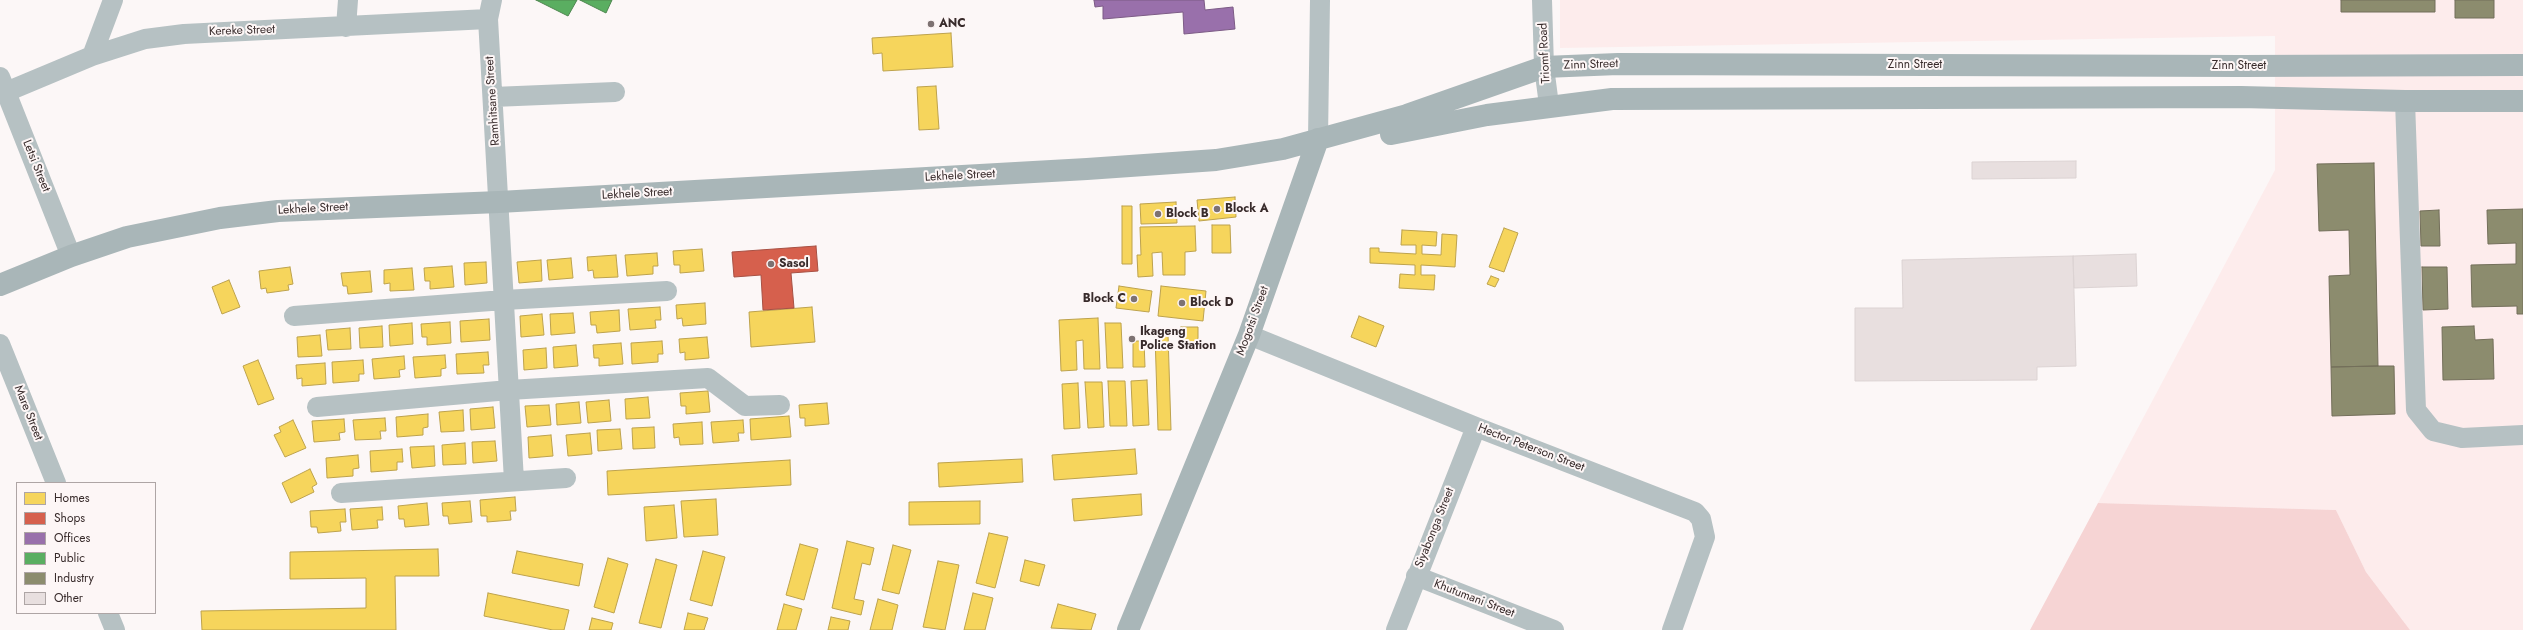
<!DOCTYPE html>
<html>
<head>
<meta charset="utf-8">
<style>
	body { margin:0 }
	#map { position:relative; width:2523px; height:630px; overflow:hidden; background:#fcf7f7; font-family:Jost,sans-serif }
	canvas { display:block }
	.legend { position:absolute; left:16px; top:482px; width:140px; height:132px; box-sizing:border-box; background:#fdf6f6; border:1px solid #aea5a5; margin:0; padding:5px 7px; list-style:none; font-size:12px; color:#382b2b }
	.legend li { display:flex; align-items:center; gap:8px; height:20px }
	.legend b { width:20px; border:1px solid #aea5a5 }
</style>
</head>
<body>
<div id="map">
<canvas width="2523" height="630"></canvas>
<ul class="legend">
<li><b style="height:11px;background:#f6d55c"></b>Homes</li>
<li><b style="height:11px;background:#d6604d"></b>Shops</li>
<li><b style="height:11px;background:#9970ab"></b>Offices</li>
<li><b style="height:11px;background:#5aae61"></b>Public</li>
<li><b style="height:11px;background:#8c8c6e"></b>Industry</li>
<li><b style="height:11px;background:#e8dfdf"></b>Other</li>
</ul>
</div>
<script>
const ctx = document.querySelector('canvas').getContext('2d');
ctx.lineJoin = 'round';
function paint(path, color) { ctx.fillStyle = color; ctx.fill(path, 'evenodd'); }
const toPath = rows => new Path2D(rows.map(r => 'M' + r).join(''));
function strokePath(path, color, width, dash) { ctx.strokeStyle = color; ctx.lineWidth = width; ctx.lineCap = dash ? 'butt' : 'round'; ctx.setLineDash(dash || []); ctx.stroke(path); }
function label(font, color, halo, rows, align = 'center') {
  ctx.font = font + ' Jost,sans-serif'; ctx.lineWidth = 4; ctx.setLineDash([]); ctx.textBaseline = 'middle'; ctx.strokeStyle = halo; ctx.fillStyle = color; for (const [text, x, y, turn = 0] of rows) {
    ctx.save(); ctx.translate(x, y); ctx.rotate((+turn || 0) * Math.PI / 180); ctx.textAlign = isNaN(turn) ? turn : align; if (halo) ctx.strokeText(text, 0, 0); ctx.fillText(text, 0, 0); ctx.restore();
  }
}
const built = toPath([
	[1560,0,2523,0,2523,630,2410,630,2366,572,2336,510,2098,503,2275,170,2275,36,1560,48]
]);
const green = toPath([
	[2098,503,2336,510,2366,572,2410,630,2030,630]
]);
const homes = toPath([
	[951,33,953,67,883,71,882,53,873,54,872,38,951,33],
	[936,86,939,129,919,130,917,87,936,86],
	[1235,197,1236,217,1199,221,1197,200,1235,197],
	[1176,202,1177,223,1141,224,1140,204,1176,202],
	[1122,206,1132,206,1132,264,1122,264,1122,206],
	[1212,225,1230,225,1231,253,1212,253,1212,225],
	[1195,226,1196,251,1185,252,1185,275,1163,275,1162,252,1152,253,1153,276,1138,277,1137,255,1141,255,1140,227,1195,226],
	[1504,228,1518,233,1504,272,1489,267,1504,228],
	[1402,230,1437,232,1436,246,1422,245,1422,254,1441,255,1442,234,1457,235,1455,267,1421,265,1421,275,1435,275,1434,290,1399,288,1400,274,1415,275,1415,265,1370,263,1370,248,1379,248,1379,252,1416,254,1416,245,1401,245,1402,230],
	[702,249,704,271,680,273,680,265,674,265,673,251,702,249],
	[657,253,658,266,653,266,653,274,627,276,625,255,657,253],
	[616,255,618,277,594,278,593,270,588,271,587,257,616,255],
	[571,258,573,278,549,280,547,260,571,258],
	[541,260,542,281,519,283,517,262,541,260],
	[486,262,487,283,465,285,464,263,486,262],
	[452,266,454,287,430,289,430,281,425,281,424,268,452,266],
	[290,267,293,284,288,285,289,290,267,293,266,288,261,289,259,271,290,267],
	[412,268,414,290,390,291,390,283,384,284,384,270,412,268],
	[370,271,372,292,348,294,347,286,343,286,341,273,370,271],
	[1491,276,1499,279,1495,287,1487,284,1491,276],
	[229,280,240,307,222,314,212,287,229,280],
	[1119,286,1152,291,1149,312,1116,308,1119,286],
	[1161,286,1206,291,1203,321,1158,316,1161,286],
	[705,303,706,324,683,326,682,318,677,319,676,305,705,303],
	[660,307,661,320,655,320,656,328,630,330,628,309,660,307],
	[812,307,815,342,751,347,749,312,812,307],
	[619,310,620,331,597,333,596,325,591,325,590,312,619,310],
	[573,313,575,333,551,335,550,314,573,313],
	[542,314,544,335,521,337,520,316,542,314],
	[1359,316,1384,326,1376,347,1351,337,1359,316],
	[1098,318,1100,369,1084,369,1083,340,1076,341,1077,370,1061,371,1059,320,1098,318],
	[489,319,490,340,461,342,460,321,489,319],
	[450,322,451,343,427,345,427,337,422,337,421,324,450,322],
	[412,323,413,344,390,346,389,325,412,323],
	[1105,323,1121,323,1123,368,1107,368,1105,323],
	[382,326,383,347,360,348,359,328,382,326],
	[1181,327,1198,327,1198,346,1180,345,1181,327],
	[350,328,351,349,328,350,326,330,350,328],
	[1168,334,1171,430,1158,430,1155,335,1168,334],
	[320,335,322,356,298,357,297,337,320,335],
	[707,337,709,358,685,360,685,352,680,353,679,339,707,337],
	[662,341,663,354,658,354,658,362,632,364,631,343,662,341],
	[1133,341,1144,341,1145,367,1133,367,1133,341],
	[621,343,623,364,599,366,599,358,594,358,593,345,621,343],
	[576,345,578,366,554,368,553,347,576,345],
	[546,348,547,368,524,370,523,350,546,348],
	[488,352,489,365,483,365,484,373,457,374,456,354,488,352],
	[445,355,446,368,441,369,441,376,415,378,413,357,445,355],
	[404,356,405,369,399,370,400,377,374,379,372,359,404,356],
	[258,360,274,399,258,405,243,366,258,360],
	[363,360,364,374,359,374,359,381,333,383,332,362,363,360],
	[325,363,326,384,302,386,302,378,297,379,296,365,325,363],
	[1147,380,1149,425,1133,426,1131,381,1147,380],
	[1108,381,1125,381,1127,426,1110,426,1108,381],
	[1085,382,1102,382,1104,427,1088,428,1085,382],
	[1078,383,1080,428,1064,429,1062,384,1078,383],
	[708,391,710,412,686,414,686,406,681,406,680,393,708,391],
	[648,397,650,418,626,419,625,399,648,397],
	[609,400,611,421,588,423,586,402,609,400],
	[579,402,581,423,557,425,556,404,579,402],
	[827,403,829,424,805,426,805,418,800,418,799,405,827,403],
	[549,405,551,425,527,427,525,406,549,405],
	[493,407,495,428,471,430,470,409,493,407],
	[463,410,464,431,441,432,439,412,463,410],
	[428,414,428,427,423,428,423,435,397,437,396,417,428,414],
	[789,416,791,437,751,440,750,419,789,416],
	[385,418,386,431,380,431,381,439,355,440,353,420,385,418],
	[344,419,345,432,339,433,340,440,314,442,312,421,344,419],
	[293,420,306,448,285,457,274,435,281,432,279,427,293,420],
	[743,420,744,433,738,433,739,441,713,443,711,422,743,420],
	[702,422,703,444,680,445,679,437,674,438,673,424,702,422],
	[654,427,655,448,633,449,632,428,654,427],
	[620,429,622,449,598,451,597,430,620,429],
	[590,433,592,454,568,456,566,435,590,433],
	[551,435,553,456,529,458,528,437,551,435],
	[495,441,497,461,473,463,472,442,495,441],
	[465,443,466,464,443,465,442,445,465,443],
	[434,446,435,466,412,468,410,447,434,446],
	[402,449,403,462,397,462,397,470,371,472,370,451,402,449],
	[1135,449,1137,474,1054,480,1052,455,1135,449],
	[358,455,359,468,353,469,353,476,327,478,326,458,358,455],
	[1022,459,1023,482,939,487,938,463,1022,459],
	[790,460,791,485,608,495,607,471,790,460],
	[310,469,317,484,312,487,314,492,291,503,282,483,310,469],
	[1141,494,1142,515,1074,521,1072,499,1141,494],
	[515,497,516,511,510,511,511,520,487,522,487,516,481,516,480,500,515,497],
	[716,499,718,535,684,537,681,501,716,499],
	[470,501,472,522,449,524,448,516,443,516,442,503,470,501],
	[980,501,980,524,909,525,909,502,980,501],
	[427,503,429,525,405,527,404,519,399,519,398,506,427,503],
	[674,505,677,538,646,541,644,507,674,505],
	[382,507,383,520,377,520,378,528,352,530,350,509,382,507],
	[345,509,346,522,340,522,341,531,318,533,317,527,311,527,310,511,345,509],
	[989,533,1008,537,995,588,976,583,989,533],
	[847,541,874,548,870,565,862,563,854,599,864,601,861,615,832,608,847,541],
	[800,544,818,549,804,600,786,595,800,544],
	[893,545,911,550,899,594,882,590,893,545],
	[438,549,439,576,395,576,396,630,202,630,201,611,366,608,366,578,290,579,290,552,438,549],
	[517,551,583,564,579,586,512,573,517,551],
	[703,551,725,557,712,606,690,600,703,551],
	[608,558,628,564,614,613,594,607,608,558],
	[656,559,677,565,661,628,639,623,656,559],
	[1025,560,1045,565,1039,586,1020,581,1025,560],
	[938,561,959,565,945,630,923,627,938,561],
	[488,593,569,610,564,630,553,630,484,616,488,593],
	[973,593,993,598,985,630,964,630,973,593],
	[878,599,898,605,892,630,870,630,878,599],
	[784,604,802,609,796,630,777,630,784,604],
	[1058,604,1096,614,1091,630,1051,628,1058,604],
	[688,613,708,618,704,630,684,630,688,613],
	[831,617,850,621,848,630,828,630,831,617],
	[592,618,613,623,611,630,589,630,592,618]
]);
const shops = toPath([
	[816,246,818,271,791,273,794,308,763,310,761,275,734,277,732,252,816,246]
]);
const offices = toPath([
	[1094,0,1204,0,1205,10,1233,7,1235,29,1184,34,1183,12,1103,19,1103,6,1095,7,1094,0]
]);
const public = toPath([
	[536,0,577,0,568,16,536,0],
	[580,0,612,0,606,13,580,0]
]);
const industry = toPath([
	[2341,0,2435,0,2435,12,2341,12,2341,0],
	[2455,0,2494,0,2494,18,2455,18,2455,0],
	[2374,163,2378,366,2331,367,2329,276,2350,275,2349,230,2319,231,2317,164,2374,163],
	[2523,209,2523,314,2517,314,2517,306,2472,307,2471,265,2516,264,2516,243,2488,244,2487,210,2523,209],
	[2439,210,2440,246,2421,246,2420,211,2439,210],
	[2422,267,2447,267,2448,309,2423,310,2422,267],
	[2474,326,2475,340,2493,339,2494,379,2443,380,2442,327,2474,326],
	[2378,366,2394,366,2395,414,2332,416,2331,367,2378,366]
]);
const building = toPath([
	[2076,161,2076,178,1972,179,1972,162,2076,161],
	[2136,254,2137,286,2074,288,2073,256,2136,254],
	[2073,256,2076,366,2037,367,2037,380,1855,381,1855,308,1903,308,1902,260,2073,256]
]);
const street = toPath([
	[492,0,488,19,514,481],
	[1542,0,1544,67,1549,105],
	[346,27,348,0],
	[92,56,113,0],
	[0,77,71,256],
	[6,92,92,56,145,39,184,34,488,19],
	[493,97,615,92],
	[2405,101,2416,410,2433,431,2462,438,2523,435],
	[1318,139,1320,0],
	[294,316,504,300,667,291],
	[1249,335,1476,427,1695,512,1701,519,1705,537,1672,630],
	[0,344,56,483],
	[317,407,509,390,708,378,745,406,780,405],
	[341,493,566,478],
	[1416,576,1554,630],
	[108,613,115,630],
	[1396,630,1476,427]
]);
const secondary = toPath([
	[1391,134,1487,115,1612,99,2241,97,2405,101,2523,101],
	[0,285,71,256,127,237,220,218,278,211,499,202,1087,169,1216,160,1283,149,1407,115,1544,67,1618,64,2241,66,2523,65],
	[1128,630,1249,335,1318,139]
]);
const markers = [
	[931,24,4,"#7d7272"],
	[1217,209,4,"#7d7272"],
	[1158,214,4,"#7d7272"],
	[771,264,4,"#7d7272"],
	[1134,299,4,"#7d7272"],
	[1182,303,4,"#7d7272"],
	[1132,339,4,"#7d7272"]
];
const poiNames = [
	["ANC",939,24],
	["Block A",1225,209],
	["Block B",1166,214],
	["Sasol",779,264],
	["Block C",1126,299,"right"],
	["Block D",1190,303],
	["Ikageng",1140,332],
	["Police Station",1140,346]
];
const streetNames = [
	["Kereke Street",242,31,-2],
	["Triomf Road",1545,53,-93],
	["Zinn Street",1591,65,-2],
	["Zinn Street",1915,65],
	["Zinn Street",2239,66],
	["Ramhitsane Street",493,101,-94],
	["Letsi Street",36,166,68],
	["Lekhele Street",960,176,-3],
	["Lekhele Street",637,194,-3],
	["Lekhele Street",313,209,-3],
	["Mogotsi Street",1253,321,-70],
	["Mare Street",28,413,68],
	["Hector Peterson Street",1531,448,21],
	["Siyabonga Street",1435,528,-68],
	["Khutumani Street",1474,599,21]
];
paint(built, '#fdecec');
paint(green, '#f6d4d4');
paint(homes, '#f6d55c');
strokePath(homes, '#bda24d', 1);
paint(shops, '#d6604d');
strokePath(shops, '#a75043', 1);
paint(offices, '#9970ab');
strokePath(offices, '#7c5b85', 1);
paint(public, '#5aae61');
strokePath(public, '#508751', 1);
paint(industry, '#8c8c6e');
strokePath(industry, '#736f5a', 1);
paint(building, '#e8dfdf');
strokePath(building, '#dcd3d3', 1);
strokePath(street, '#b6c1c3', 20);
strokePath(secondary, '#a9b6b8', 22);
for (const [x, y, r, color] of markers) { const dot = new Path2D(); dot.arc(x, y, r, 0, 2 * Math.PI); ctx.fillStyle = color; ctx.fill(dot); strokePath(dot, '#fdf6f6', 1.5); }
label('bold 12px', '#382b2b', '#fdf6f6', poiNames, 'left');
label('12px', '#382b2b', '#fdf6f6', streetNames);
</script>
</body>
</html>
